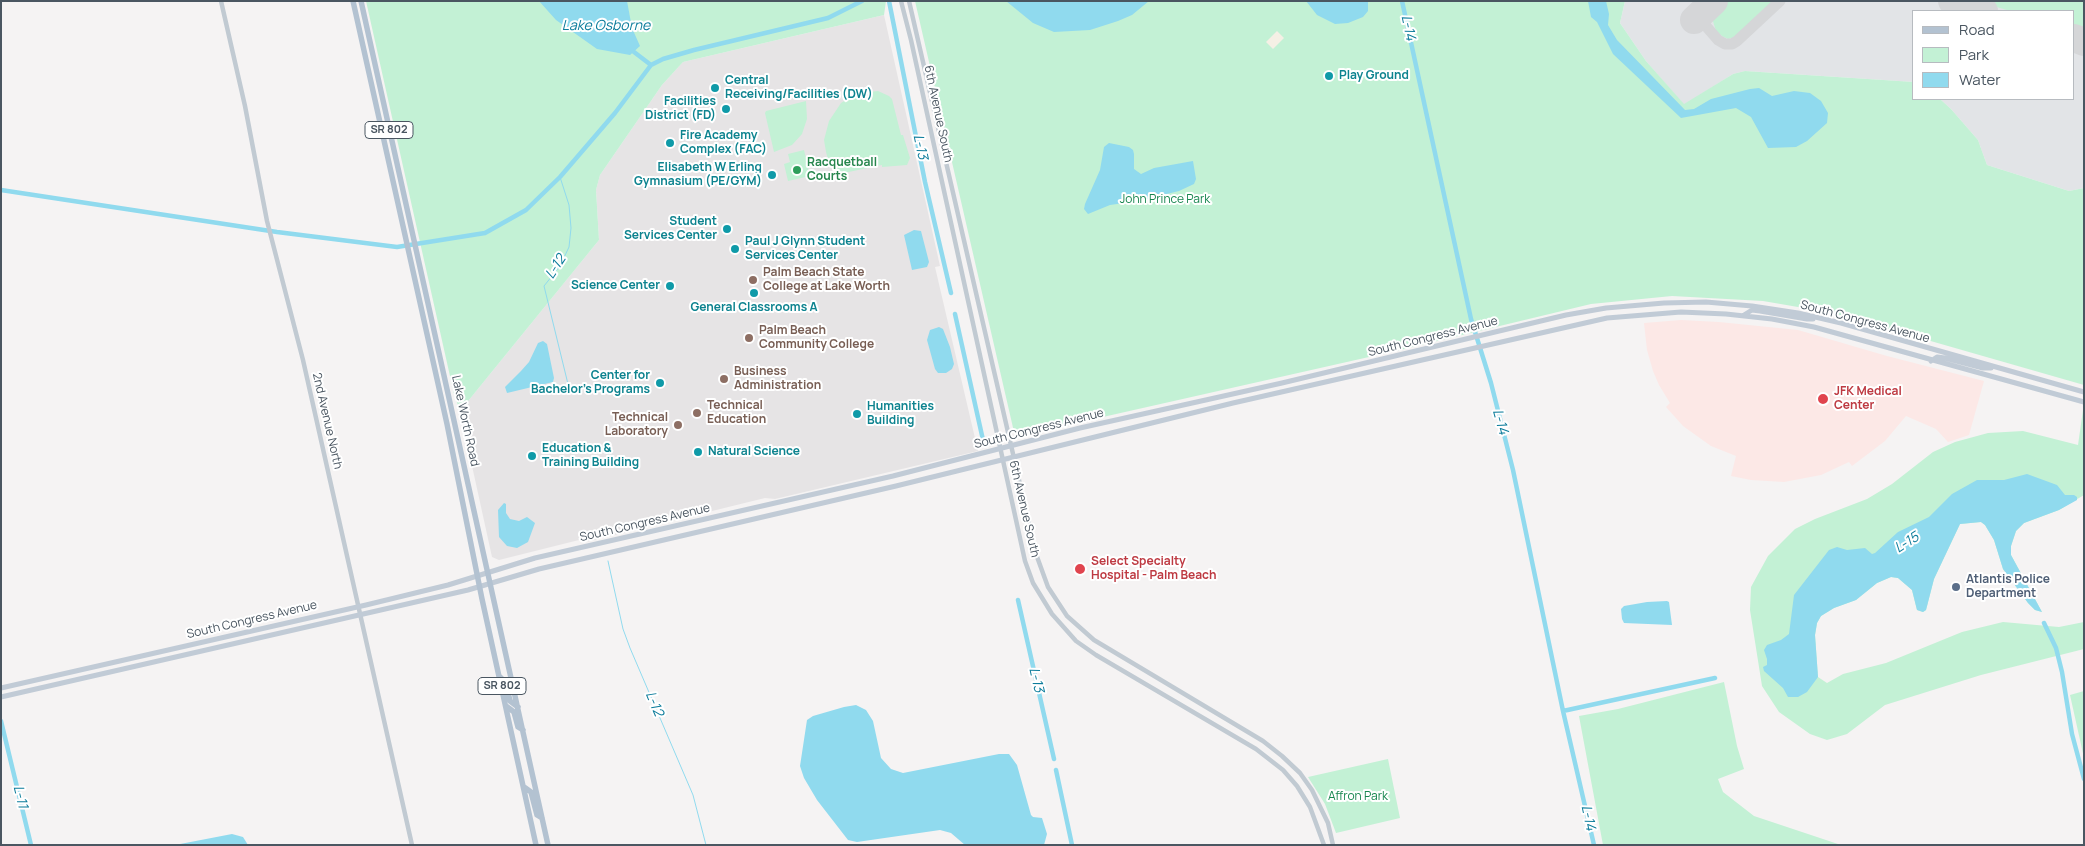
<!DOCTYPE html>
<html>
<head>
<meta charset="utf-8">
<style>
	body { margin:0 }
	#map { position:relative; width:2085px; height:846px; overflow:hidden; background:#f5f3f3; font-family:Manrope,sans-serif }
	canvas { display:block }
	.frame { position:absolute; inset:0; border:2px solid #4a5661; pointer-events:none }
	.legend { position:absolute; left:1912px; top:10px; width:162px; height:90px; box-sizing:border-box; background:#fff; border:1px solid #b7bbc0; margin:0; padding:6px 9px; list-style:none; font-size:15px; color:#4a5661 }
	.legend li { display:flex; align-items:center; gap:10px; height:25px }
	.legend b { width:25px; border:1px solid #b7bbc0 }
</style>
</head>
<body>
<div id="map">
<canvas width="2085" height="846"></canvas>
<div class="frame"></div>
<ul class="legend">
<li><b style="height:6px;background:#b3c2d1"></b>Road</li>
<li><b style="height:14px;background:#c3f1d5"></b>Park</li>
<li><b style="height:14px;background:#90daee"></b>Water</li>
</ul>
</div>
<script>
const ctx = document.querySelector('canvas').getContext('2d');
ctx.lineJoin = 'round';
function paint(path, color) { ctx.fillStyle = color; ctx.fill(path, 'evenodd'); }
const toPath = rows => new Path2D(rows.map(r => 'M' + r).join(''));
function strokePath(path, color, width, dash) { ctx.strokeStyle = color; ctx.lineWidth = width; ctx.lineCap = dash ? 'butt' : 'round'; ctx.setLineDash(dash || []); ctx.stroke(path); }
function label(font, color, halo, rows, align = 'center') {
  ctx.font = font + ' Manrope,sans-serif'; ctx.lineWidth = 4; ctx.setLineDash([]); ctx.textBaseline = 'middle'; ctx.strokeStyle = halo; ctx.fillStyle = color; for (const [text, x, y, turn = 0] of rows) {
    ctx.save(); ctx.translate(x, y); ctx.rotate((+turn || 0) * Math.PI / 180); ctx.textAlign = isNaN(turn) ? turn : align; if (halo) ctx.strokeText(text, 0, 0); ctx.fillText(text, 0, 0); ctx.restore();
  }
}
const education = toPath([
	[884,15,940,266,935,267,978,451,775,499,765,498,586,542,579,540,499,560,492,557,460,411,599,240,596,190,600,175,662,85,683,62]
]);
const medical = toPath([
	[1681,320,1719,322,1798,330,1887,356,1984,381,1969,435,1948,442,1936,429,1906,416,1885,441,1852,466,1849,462,1821,475,1784,482,1751,480,1731,476,1736,456,1711,446,1683,426,1666,407,1670,403,1659,385,1653,371,1647,350,1644,323]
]);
const airport = toPath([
	[1625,1,2084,1,2084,188,2069,191,1987,165,1978,140,1951,109,1940,99,2074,99,2074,11,1914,11,1914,82,1745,71,1733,74,1684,105,1646,61,1620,23]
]);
const green = toPath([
	[366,1,886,1,884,15,683,62,662,85,600,175,596,190,599,240,460,411,454,394],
	[915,1,1625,1,1620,23,1646,61,1684,104,1733,74,1745,71,1914,82,1914,99,1940,99,1951,109,1978,140,1987,165,2069,191,2084,188,2084,385,1833,313,1763,301,1672,296,1591,304,1400,350,1023,435,1014,432],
	[1727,1,1773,1,1735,37,1728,39,1722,36,1716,31,1712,18,1716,11],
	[1977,1,2084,1,2084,33,2074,30,2074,11,2010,11],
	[878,91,889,96,892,99,901,135,903,135,910,158,907,165,882,167,882,165,839,174,828,159,826,152,824,140,829,121,841,103,849,98,860,93],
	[806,101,807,119,802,134,792,145,774,152,765,113,766,111],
	[804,150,810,176,788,181,784,164,790,162,788,154],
	[2083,410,2084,495,2059,510,2024,523,2016,531,2011,546,2011,555,2042,612,2035,610,2028,603,2003,569,1994,540,1985,525,1981,522,1960,524,1934,579,1926,610,1923,612,1917,610,1912,590,1898,578,1891,577,1877,583,1856,600,1834,608,1821,616,1817,623,1815,635,1818,677,1827,683,1843,674,1886,663,1962,632,2003,622,2059,627,2084,622,2084,649,1981,675,1885,705,1847,734,1827,740,1810,734,1779,712,1762,686,1750,610,1751,587,1768,556,1795,529,1815,519,1867,499,1892,484,1933,452,1955,442,1988,433,2023,431,2078,445],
	[1724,682,1737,746,1744,769,1718,779,1723,792,1754,816,1841,845,1603,845,1579,716,1618,709],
	[2084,691,2084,758,2070,695],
	[1388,759,1400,818,1336,833,1325,804,1308,777]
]);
const sand = toPath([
	[1277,31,1284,38,1273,49,1266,42]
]);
const water = toPath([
	[539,1,627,1,632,28,640,46,630,55,597,49,556,20],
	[1006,1,1149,1,1132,15,1118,21,1090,30,1054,32,1033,23],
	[1306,1,1368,1,1368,11,1363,17,1348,23,1335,24,1317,15],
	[1588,1,1606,1,1609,14,1608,25,1617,40,1685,110,1694,109,1711,99,1750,89,1759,88,1772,96,1794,91,1810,93,1821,101,1828,113,1827,123,1807,141,1796,147,1768,148,1751,117,1736,108,1681,118,1613,54,1597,22,1591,17],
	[1109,143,1129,147,1133,150,1134,154,1134,169,1141,174,1154,168,1193,161,1196,179,1194,184,1179,191,1138,201,1110,205,1088,214,1084,209,1085,204,1100,170,1104,147],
	[914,230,921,231,929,262,927,267,912,270,904,235],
	[939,327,943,329,950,347,954,364,952,369,946,373,938,373,935,369,927,340,930,330],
	[543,341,547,344,554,378,553,382,507,393,505,387,521,371,529,362,538,343],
	[2027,474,2057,485,2065,495,2074,495,2077,497,2077,500,2059,510,2024,523,2016,531,2011,546,2011,555,2042,612,2035,610,2028,603,2003,569,1994,540,1985,525,1981,522,1960,524,1934,579,1926,610,1923,612,1917,610,1912,590,1898,578,1891,577,1877,583,1856,600,1834,608,1821,616,1817,623,1815,635,1818,677,1807,692,1798,697,1788,697,1783,688,1764,671,1763,667,1767,665,1767,659,1764,650,1767,645,1781,640,1789,634,1794,595,1829,550,1837,547,1847,550,1865,548,1872,554,1875,553,1898,532,1929,517,1952,494,1977,480,2004,480],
	[504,503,506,504,506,513,510,519,519,521,527,517,535,523,528,542,517,548,507,546,499,537,498,510],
	[1667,601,1669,602,1672,625,1624,623,1622,619,1621,609,1624,606,1647,602],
	[856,705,866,710,873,721,881,758,891,769,903,773,999,754,1009,754,1017,765,1031,815,1033,817,1042,818,1047,834,1044,845,965,845,951,833,940,830,857,842,848,840,817,800,804,778,800,766,807,720,813,716,844,707],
	[232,834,243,837,248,845,175,845]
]);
const stream = toPath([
	[560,177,569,205,571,228,569,247,560,266,544,286,568,384],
	[608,561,623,629,630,648,693,795,706,845]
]);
const canal = toPath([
	[889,1,925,182,951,293],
	[1402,1,1471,319,1491,383,1513,470,1563,711,1594,845],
	[634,52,651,65],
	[1,190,277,232,397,247,485,233,526,210,560,177,615,113,651,65,663,59,694,50,828,18,862,1],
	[955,314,983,440],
	[1018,600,1054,759],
	[2044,623,2056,648,2062,672,2072,734,2084,779],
	[1563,711,1715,678],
	[1,721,31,845],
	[1056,770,1072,845]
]);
const taxiway = toPath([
	[1699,14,1705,25,1718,40,1725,44,1732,44,1737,41,1780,1]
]);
const runway = toPath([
	[1952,1,1984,11],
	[1694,20,1714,1],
	[2074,38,2084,42]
]);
const tertiary = toPath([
	[221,1,245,106,267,221,303,360,412,845],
	[901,1,911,40,1025,561,1033,583,1052,614,1076,641,1096,655,1256,749,1283,770,1297,786,1310,807,1324,845],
	[909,1,1036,554,1048,587,1067,616,1094,640,1263,741,1282,756,1300,773,1312,790,1328,823,1333,845]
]);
const secondary = toPath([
	[1744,315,1752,310,1760,311,1807,319,1813,319],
	[1931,361,1937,357,1945,358,1983,368,1991,368],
	[1,688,366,605,448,585,535,558,893,476,1080,428,1282,383,1566,315,1606,308,1664,303,1706,302,1752,306,1798,313,1841,323,2084,392],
	[1,697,468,590,539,569,896,486,1233,403,1607,318,1681,312,1726,314,1772,319,1814,327,2084,402]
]);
const primary = toPath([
	[353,1,447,424,482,599,536,845],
	[361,1,548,845],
	[499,676,506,683,510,701,518,707],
	[506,706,514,712,518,727,523,730],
	[524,787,531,792,537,815,542,818]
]);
const markers = [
	[1329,76,5,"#0f9aa8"],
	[715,88,5,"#0f9aa8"],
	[726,109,5,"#0f9aa8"],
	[670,143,5,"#0f9aa8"],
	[797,170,5,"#2e9e5b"],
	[772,175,5,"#0f9aa8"],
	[727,229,5,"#0f9aa8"],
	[735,249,5,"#0f9aa8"],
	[753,280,5,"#8d6e63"],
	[670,286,5,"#0f9aa8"],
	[754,293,5,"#0f9aa8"],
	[749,338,5,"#8d6e63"],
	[724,379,5,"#8d6e63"],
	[660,383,5,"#0f9aa8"],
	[1823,399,6,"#e0444e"],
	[697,413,5,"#8d6e63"],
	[857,414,5,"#0f9aa8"],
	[678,425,5,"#8d6e63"],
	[698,452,5,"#0f9aa8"],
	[532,456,5,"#0f9aa8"],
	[1080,569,6,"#e0444e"],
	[1956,587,5,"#5c6f8a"]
];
const shields = [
	[389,130,48],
	[502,686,48]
];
const shieldNames = [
	["SR 802",389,130],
	["SR 802",502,686]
];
const cultureNames = [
	["Play Ground",1339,76],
	["Central",725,81],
	["Receiving/Facilities (DW)",725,95],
	["Facilities",716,102,"right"],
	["District (FD)",716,116,"right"],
	["Fire Academy",680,136],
	["Complex (FAC)",680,150],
	["Elisabeth W Erling",762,168,"right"],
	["Gymnasium (PE/GYM)",762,182,"right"],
	["Student",717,222,"right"],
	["Services Center",717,236,"right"],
	["Paul J Glynn Student",745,242],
	["Services Center",745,256],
	["Science Center",660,286,"right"],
	["General Classrooms A",754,308,"center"],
	["Center for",650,376,"right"],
	["Bachelor’s Programs",650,390,"right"],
	["Humanities",867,407],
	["Building",867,421],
	["Education &",542,449],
	["Training Building",542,463],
	["Natural Science",708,452]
];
const streetNames = [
	["6th Avenue South",938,114,78],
	["South Congress Avenue",1865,322,15],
	["South Congress Avenue",1433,337,-14],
	["2nd Avenue North",327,421,77],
	["Lake Worth Road",465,421,78],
	["South Congress Avenue",1039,429,-14],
	["6th Avenue South",1024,509,77],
	["South Congress Avenue",645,523,-13],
	["South Congress Avenue",252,620,-13]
];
const leisureNames = [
	["Racquetball",807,163],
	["Courts",807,177]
];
const parkNames = [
	["John Prince Park",1165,200],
	["Affron Park",1358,797]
];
const educationNames = [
	["Palm Beach State",763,273],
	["College at Lake Worth",763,287],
	["Palm Beach",759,331],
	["Community College",759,345],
	["Business",734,372],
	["Administration",734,386],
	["Technical",707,406],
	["Education",707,420],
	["Technical",668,418,"right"],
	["Laboratory",668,432,"right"]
];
const healthNames = [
	["JFK Medical",1834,392],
	["Center",1834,406],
	["Select Specialty",1091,562],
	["Hospital - Palm Beach",1091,576]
];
const serviceNames = [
	["Atlantis Police",1966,580],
	["Department",1966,594]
];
const waterNames = [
	["Lake Osborne",606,26],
	["L-14",1408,28,78],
	["L-13",920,147,78],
	["L-12",556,267,-57],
	["L-14",1500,422,74],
	["L-15",1907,543,-32],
	["L-13",1036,680,77],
	["L-12",654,704,67],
	["L-11",20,797,76],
	["L-14",1588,818,78]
];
paint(education, '#e6e4e5');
paint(medical, '#fce8e6');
paint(airport, '#e2e4e7');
paint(green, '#c3f1d5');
paint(sand, '#f5f0e5');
paint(water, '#90daee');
strokePath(stream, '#90daee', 1);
strokePath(canal, '#90daee', 4.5);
strokePath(taxiway, '#d5d6d8', 11);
strokePath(runway, '#d5d6d8', 28);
strokePath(tertiary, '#c1cad2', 4.5);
strokePath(secondary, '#c1cbd6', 5);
strokePath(primary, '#b3c2d1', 5.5);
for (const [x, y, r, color] of markers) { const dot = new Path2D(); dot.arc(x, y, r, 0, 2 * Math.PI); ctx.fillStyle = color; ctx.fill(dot); strokePath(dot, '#fff', 2); }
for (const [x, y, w] of shields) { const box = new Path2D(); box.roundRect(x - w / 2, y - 8.5, w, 17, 4); ctx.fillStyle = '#fff'; ctx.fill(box); strokePath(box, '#4a5661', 1); }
label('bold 11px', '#4a5661', null, shieldNames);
label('bold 12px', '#0d838f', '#fff', cultureNames, 'left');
label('12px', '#4a5661', '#fff', streetNames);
label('bold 12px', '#27864d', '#fff', leisureNames, 'left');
label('12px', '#17864f', '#fff', parkNames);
label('bold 12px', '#785e54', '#fff', educationNames, 'left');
label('bold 12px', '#be3a42', '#fff', healthNames, 'left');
label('bold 12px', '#4e5e75', '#fff', serviceNames, 'left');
label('italic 14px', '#0c7c9b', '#fff', waterNames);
</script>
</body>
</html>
